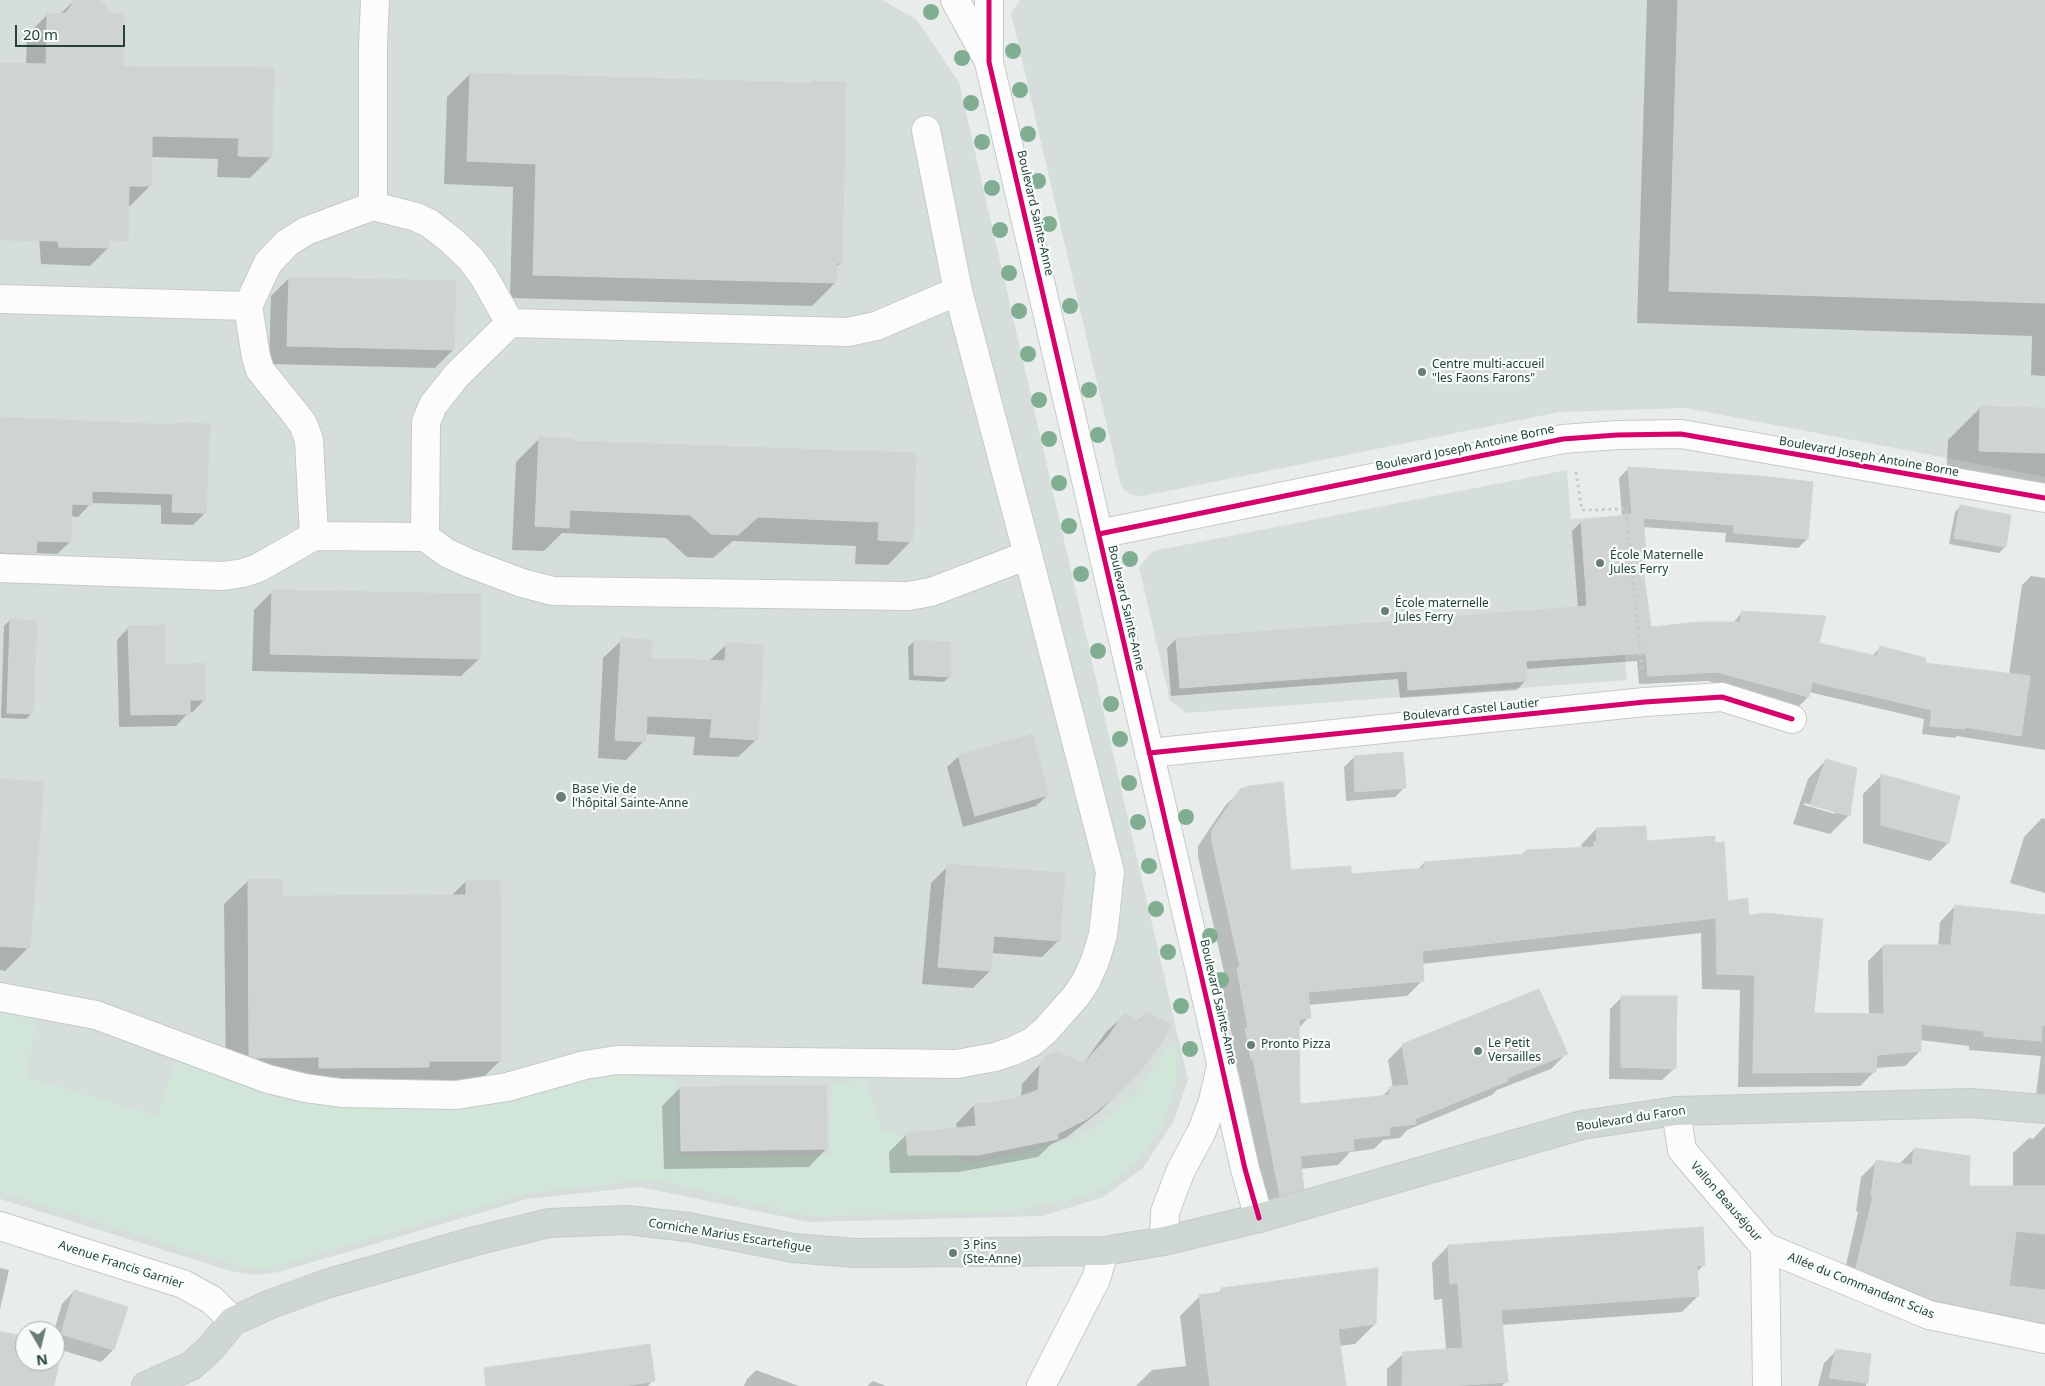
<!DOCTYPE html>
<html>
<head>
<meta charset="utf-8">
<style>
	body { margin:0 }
	#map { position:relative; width:2045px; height:1386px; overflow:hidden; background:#e8edeb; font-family:"Noto Sans",sans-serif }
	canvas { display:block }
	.north { position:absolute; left:15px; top:1321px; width:50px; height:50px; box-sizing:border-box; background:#f7fbf9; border:1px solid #a3b1ad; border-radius:50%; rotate:172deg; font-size:14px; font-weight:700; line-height:20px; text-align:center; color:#24423a }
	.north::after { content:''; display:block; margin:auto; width:18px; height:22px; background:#697e78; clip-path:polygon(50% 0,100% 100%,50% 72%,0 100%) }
	.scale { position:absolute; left:15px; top:25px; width:110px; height:22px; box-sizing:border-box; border:2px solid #24423a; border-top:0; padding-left:6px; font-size:15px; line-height:18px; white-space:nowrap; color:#24423a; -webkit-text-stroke:4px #f7fbf9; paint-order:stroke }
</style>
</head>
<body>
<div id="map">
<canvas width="2045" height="1386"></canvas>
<div class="north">N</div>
<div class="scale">20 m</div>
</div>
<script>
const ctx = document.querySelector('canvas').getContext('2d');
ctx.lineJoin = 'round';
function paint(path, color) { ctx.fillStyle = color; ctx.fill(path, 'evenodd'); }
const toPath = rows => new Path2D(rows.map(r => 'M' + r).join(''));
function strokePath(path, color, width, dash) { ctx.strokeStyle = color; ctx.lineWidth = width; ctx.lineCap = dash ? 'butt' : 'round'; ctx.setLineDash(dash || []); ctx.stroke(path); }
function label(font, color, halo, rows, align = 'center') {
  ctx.font = font + ' "Noto Sans",sans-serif'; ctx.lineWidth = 4.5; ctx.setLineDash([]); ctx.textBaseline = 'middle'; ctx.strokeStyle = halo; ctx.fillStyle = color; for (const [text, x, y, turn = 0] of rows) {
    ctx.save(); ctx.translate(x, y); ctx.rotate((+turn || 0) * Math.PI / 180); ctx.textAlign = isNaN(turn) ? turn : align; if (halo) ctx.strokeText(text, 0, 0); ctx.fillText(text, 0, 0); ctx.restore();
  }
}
const built = toPath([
	[0,0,882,0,916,19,959,82,1188,1080,1174,1121,1143,1168,1103,1197,1043,1216,809,1222,640,1187,527,1199,279,1272,256,1275,234,1272,0,1199],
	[1020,0,2045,0,2045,477,1686,408,1560,412,1203,484,1142,496,1133,495,1124,490,1120,482,1011,13],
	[1567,470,1571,519,1612,516,1627,680,1187,713,1170,701,1139,567,1153,551]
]);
const green = toPath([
	[0,1006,37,1013,27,1077,157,1116,178,1055,280,1095,508,1099,602,1075,675,1079,678,1156,830,1156,831,1085,864,1079,883,1131,931,1144,968,1164,1022,1153,1074,1138,1091,1130,1135,1094,1172,1042,1176,1052,1175,1089,1162,1127,1139,1158,1109,1186,1067,1200,1008,1211,810,1216,654,1179,528,1193,268,1268,241,1267,0,1191]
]);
const shadow = toPath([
	[75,0,100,0,122,67,271,157,250,178,217,177,218,159,151,157,150,186,129,207,82,206,0,184,0,63,26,65,27,35,48,14,60,14],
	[1647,0,2045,0,2045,376,2031,375,2032,336,1637,323],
	[470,74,811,84,813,82,841,263,835,268,835,283,812,306,510,298,513,187,444,184,447,97],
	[39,237,108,248,90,266,41,264],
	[289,278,453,350,435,368,269,364,271,296],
	[1981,407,2045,409,2045,506,1946,483,1948,440],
	[0,419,174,426,176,424,205,513,193,525,161,524,161,505,91,503,78,517,70,516,70,542,57,554,35,553,23,565,0,565],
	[539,439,572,442,915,454,911,541,888,565,855,564,856,546,733,541,713,558,687,557,666,538,562,533,544,551,512,550,516,462],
	[1628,469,1759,477,1807,539,1798,548,1725,542,1726,533,1643,527,1646,560,1641,566,1650,628,1733,623,1742,612,1818,644,1872,656,1880,648,1923,664,2009,675,2022,585,2031,576,2045,578,2045,750,1957,736,1955,738,1922,734,1924,719,1809,692,1808,697,1799,706,1708,681,1639,684,1637,661,1525,669,1526,680,1517,690,1400,698,1398,679,1171,696,1167,648,1176,639,1578,608,1572,531,1581,522,1622,516,1619,478],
	[1960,507,2005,547,1999,553,1949,544,1955,512],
	[272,592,480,658,461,676,252,671,254,610],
	[10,620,32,713,26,719,1,718,4,626],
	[129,627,165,666,205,699,193,712,189,712,176,726,119,727,117,640],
	[622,640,650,659,709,661,727,644,757,739,738,757,693,755,695,737,645,734,644,741,626,760,598,758,603,658],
	[914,641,950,676,944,682,909,680,908,647],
	[959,756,1048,795,1036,806,963,827,947,767],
	[1354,757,1405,787,1395,797,1346,801,1344,767],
	[1826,760,1856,769,1848,816,1830,834,1793,824,1808,779],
	[1804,803,1835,811,1835,814,1804,805],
	[1881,776,1959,797,1948,843,1930,861,1863,843,1863,794],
	[0,780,28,948,5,971,0,970],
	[1241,790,1290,871,1350,875,1417,870,1424,863,1522,855,1526,851,1582,848,1581,845,1596,829,1646,842,1748,916,1813,1014,1869,1015,1868,961,1883,946,1938,946,1940,922,1955,906,2045,987,2045,1122,2034,1109,2041,1056,1969,1050,1969,1046,1920,1040,1920,1051,1905,1066,1875,1068,1875,1071,1860,1086,1738,1087,1740,990,1702,989,1701,933,1422,964,1422,981,1407,996,1308,1005,1309,1017,1298,1029,1299,1105,1382,1097,1390,1088,1393,1088,1388,1060,1403,1045,1566,1054,1551,1069,1497,1090,1492,1095,1407,1130,1400,1138,1383,1140,1374,1149,1350,1152,1338,1165,1300,1169,1303,1188,1288,1203,1265,1210,1239,1073,1236,1073,1230,1045,1233,1042,1222,985,1226,981,1198,857,1198,846,1225,806],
	[2042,818,2045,819,2045,893,2010,883,2024,837],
	[948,866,1059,940,1042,957,992,953,990,971,973,988,922,984,931,883],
	[248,881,280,897,451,896,466,881,500,1061,476,1084,231,1081,226,1079,224,904],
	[1622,997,1675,1068,1662,1080,1609,1079,1610,1009],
	[1146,1013,1119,1092,1100,1111,1067,1137,1050,1145,1038,1157,959,1172,890,1173,889,1152,907,1134,957,1129,956,1124,974,1105,996,1103,1021,1098,1022,1084,1044,1060,1083,1064,1106,1032,1125,1014,1138,1021],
	[680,1088,827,1148,809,1167,664,1169,662,1106],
	[2045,1126,2045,1347,1842,1283,1858,1212,1856,1211,1861,1177,1876,1162,1899,1164,1914,1149,1967,1187,2013,1187,2013,1153,2029,1138,2033,1139],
	[1448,1246,1704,1265,1696,1273,1698,1296,1682,1312,1501,1325,1506,1382,1502,1386,1387,1386,1387,1369,1404,1353,1446,1350,1442,1299,1434,1300,1432,1263],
	[0,1268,9,1270,0,1309],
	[1222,1289,1375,1324,1355,1344,1339,1346,1344,1386,1136,1386,1152,1370,1186,1366,1180,1316,1200,1296,1217,1294],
	[74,1291,126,1308,113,1350,101,1362,61,1350,53,1386,0,1386,0,1333,25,1337,25,1361,55,1361,54,1331,62,1304],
	[1836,1351,1870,1355,1866,1386,1818,1386,1824,1363],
	[756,1370,799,1386,744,1386,747,1379],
	[653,1380,648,1386,494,1386],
	[873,1381,886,1386,867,1386]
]);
const building = toPath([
	[75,0,101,0,111,14,124,15,123,66,274,68,272,157,238,156,239,138,152,136,152,186,129,186,128,241,109,240,110,248,59,247,58,241,0,240,0,63,46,64,47,13,66,13,75,0],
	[1678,0,2045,0,2045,303,1669,291,1678,0],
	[470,73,813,83,812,81,846,82,842,263,837,263,836,283,533,275,536,164,467,161,470,73],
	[289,277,456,281,454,350,287,346,289,277],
	[1980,406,2045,408,2045,453,1979,451,1980,406],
	[0,417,176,425,175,423,210,424,206,513,172,512,173,494,92,491,92,505,72,504,71,542,37,541,36,554,0,552,0,417],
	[539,437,573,439,573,441,916,453,913,542,878,540,879,522,758,517,738,535,711,534,690,515,570,510,569,528,535,526,539,437],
	[1628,467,1759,476,1813,482,1808,539,1734,533,1734,525,1643,518,1647,561,1642,561,1651,627,1698,622,1741,622,1741,611,1826,616,1819,643,1877,656,1880,646,1926,658,1925,663,2030,676,2021,736,1965,727,1965,729,1930,726,1932,710,1812,682,1809,697,1717,672,1648,676,1646,653,1526,661,1527,681,1408,690,1407,671,1180,688,1176,638,1587,606,1581,521,1632,514,1628,467],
	[1960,505,2011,515,2006,547,1954,538,1960,505],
	[272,590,481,594,481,659,270,654,272,590],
	[10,619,37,621,33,714,7,713,10,619],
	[164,625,166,665,205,663,206,700,190,700,190,714,131,715,128,626,164,625],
	[621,638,652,640,651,658,725,661,726,643,764,645,758,740,710,737,712,719,647,716,646,742,615,740,621,638],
	[914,640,951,642,951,677,914,675,914,640],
	[1032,734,1049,795,975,816,958,755,1032,734],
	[1403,752,1406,788,1355,792,1354,756,1403,752],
	[1826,759,1857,768,1850,816,1810,805,1826,759],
	[1881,774,1960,796,1949,843,1881,825,1881,774],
	[0,779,44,782,30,948,0,946,0,779],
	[1283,782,1291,870,1351,866,1351,874,1424,868,1424,862,1526,854,1526,850,1594,847,1594,842,1597,842,1596,828,1646,826,1647,841,1715,836,1715,843,1724,842,1728,901,1748,898,1749,915,1765,913,1823,919,1814,1013,1884,1014,1883,945,1951,945,1955,905,2045,915,2045,1025,2042,1025,2041,1041,1984,1036,1984,1031,1921,1024,1921,1051,1877,1055,1876,1072,1753,1073,1755,975,1717,974,1716,918,1422,951,1424,981,1308,992,1311,1018,1299,1019,1300,1104,1390,1095,1389,1087,1409,1085,1402,1044,1539,989,1568,1054,1507,1078,1508,1081,1415,1119,1416,1124,1389,1127,1390,1135,1353,1139,1354,1150,1300,1156,1304,1189,1280,1196,1253,1059,1251,1059,1245,1028,1248,1028,1237,968,1240,967,1212,841,1212,830,1240,789,1249,786,1283,782],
	[947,864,1065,873,1060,941,994,936,991,971,938,967,947,864],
	[248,879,282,879,282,896,466,895,466,880,500,880,501,1061,429,1061,429,1067,319,1068,319,1057,255,1058,249,1055,248,879],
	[1621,996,1677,996,1676,1069,1621,1067,1621,996],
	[1146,1011,1171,1025,1163,1040,1143,1068,1119,1093,1087,1119,1057,1134,1058,1139,978,1155,908,1155,906,1133,976,1126,974,1104,996,1102,1019,1097,1038,1090,1040,1065,1043,1059,1052,1053,1058,1052,1084,1063,1108,1037,1124,1013,1140,1021,1146,1011],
	[826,1085,828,1149,681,1151,680,1087,826,1085],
	[1914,1148,1970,1156,1969,1186,2045,1186,2045,1234,2016,1231,2009,1286,2045,1290,2045,1323,1934,1300,1856,1268,1873,1197,1871,1196,1876,1160,1912,1165,1914,1148],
	[1703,1227,1705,1265,1697,1266,1699,1296,1501,1310,1508,1382,1451,1386,1402,1386,1403,1352,1463,1348,1458,1283,1450,1284,1448,1245,1703,1227],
	[1378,1268,1376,1324,1338,1329,1346,1386,1210,1386,1199,1295,1222,1292,1221,1288,1378,1268],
	[74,1290,128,1307,114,1350,61,1334,74,1290],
	[0,1332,25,1336,25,1361,55,1361,55,1340,64,1341,54,1386,0,1386,0,1332],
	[650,1344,655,1381,624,1386,486,1386,484,1368,650,1344],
	[1836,1349,1871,1354,1868,1383,1829,1378,1836,1349]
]);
const path = toPath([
	[1576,472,1582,510,1626,509,1642,669]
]);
const minor = toPath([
	[955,0,987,58],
	[989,0,989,62,1208,1005,1245,1169,1259,1218],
	[926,130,958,291],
	[373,206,416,217,429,223,452,241,471,259,484,277,510,323,848,332,876,326,958,291,1028,555],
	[0,299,248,306],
	[1099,534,1563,439,1617,435,1681,434,2045,498],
	[314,536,425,537,426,422,433,405,457,375,510,323],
	[0,568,223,576,243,573,258,568,314,536,309,440,303,424,294,412,260,370,256,357,248,306,268,263,287,243,306,231,373,206,373,47,375,0],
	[1149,753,1645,702,1722,697,1792,719],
	[0,997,96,1015,268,1079,305,1088,341,1093,456,1095,507,1087,585,1065,617,1060,957,1064,995,1057,1013,1051,1032,1042,1046,1030,1076,996,1086,981,1095,961,1103,935,1110,872,1028,555,931,592,908,596,553,591,522,583,469,563,447,553,425,537],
	[1676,1111,1682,1150,1765,1247,1767,1386],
	[0,1226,183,1284,212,1300,233,1321],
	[1164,1241,1165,1212,1181,1170,1202,1131,1213,1101,1220,1071],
	[1765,1247,1929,1315,2045,1339],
	[1041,1386,1096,1279,1104,1251]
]);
const major = toPath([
	[146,1386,191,1366,210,1349,233,1321,271,1304,326,1284,475,1241,549,1223,627,1220,688,1227,793,1248,855,1253,1104,1251,1164,1241,1259,1218,1582,1125,1676,1111,1971,1103,2045,1109]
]);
const cycleway = toPath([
	[989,0,989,62,1208,1005,1245,1169,1259,1218],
	[1099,534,1563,439,1617,435,1681,434,2045,498],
	[1149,753,1645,702,1722,697,1792,719]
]);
const trees = [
	[931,12],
	[1013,51],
	[962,58],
	[1020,90],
	[971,103],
	[1028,134],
	[982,142],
	[1038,181],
	[992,188],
	[1049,224],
	[1000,230],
	[1009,273],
	[1070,306],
	[1019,311],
	[1028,354],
	[1089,390],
	[1039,400],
	[1098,435],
	[1049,439],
	[1059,483],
	[1069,526],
	[1130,559],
	[1081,574],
	[1098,651],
	[1111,704],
	[1120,739],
	[1129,783],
	[1186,817],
	[1138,822],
	[1149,866],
	[1156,909],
	[1210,936],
	[1168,952],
	[1221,980],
	[1181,1006],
	[1190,1049]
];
const markers = [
	[1422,372,5,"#697e78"],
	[1600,563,5,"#697e78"],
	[1385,611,5,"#697e78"],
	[561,797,6,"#697e78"],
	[1251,1045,5,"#697e78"],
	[1478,1051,5,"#697e78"],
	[953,1253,5,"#697e78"]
];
const streetNames = [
	["Boulevard Sainte-Anne",1035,213,77],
	["Boulevard Joseph Antoine Borne",1465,448,-12],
	["Boulevard Joseph Antoine Borne",1869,457,10],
	["Boulevard Sainte-Anne",1126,608,77],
	["Boulevard Castel Lautier",1471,710,-6],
	["Boulevard Sainte-Anne",1218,1002,77],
	["Boulevard du Faron",1631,1119,-9],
	["Vallon Beauséjour",1726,1202,49],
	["Corniche Marius Escartefigue",730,1236,9],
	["Avenue Francis Garnier",121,1265,18],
	["Allée du Commandant Scias",1861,1286,22]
];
const poiNames = [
	["Centre multi-accueil",1432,365],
	["\"les Faons Farons\"",1432,379],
	["École Maternelle",1610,556],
	["Jules Ferry",1610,570],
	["École maternelle",1395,604],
	["Jules Ferry",1395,618],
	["Base Vie de",572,790],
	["l'hôpital Sainte-Anne",572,804],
	["Le Petit",1488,1044],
	["Versailles",1488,1058],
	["Pronto Pizza",1261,1045],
	["3 Pins",963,1246],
	["(Ste-Anne)",963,1260]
];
paint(built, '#d6dedb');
paint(green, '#d1e6d8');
paint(shadow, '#0003');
paint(building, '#cfd4d2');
strokePath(building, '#d1d6d4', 1);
strokePath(minor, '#c5cac8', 30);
strokePath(major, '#c3ccc9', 30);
strokePath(path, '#c3ccca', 3, [2.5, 4]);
strokePath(minor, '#fcfcfc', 28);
strokePath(major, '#cfd7d5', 28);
strokePath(cycleway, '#d6006c', 5);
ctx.fillStyle = '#81ae93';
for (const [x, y] of trees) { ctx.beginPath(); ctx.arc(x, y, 8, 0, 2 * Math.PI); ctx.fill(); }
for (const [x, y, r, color] of markers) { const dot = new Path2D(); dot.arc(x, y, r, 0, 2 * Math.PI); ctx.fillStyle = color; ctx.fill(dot); strokePath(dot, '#f7fbf9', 2); }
label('12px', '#24423a', '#f7fbf9', streetNames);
label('12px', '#24423a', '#f7fbf9', poiNames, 'left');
</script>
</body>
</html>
